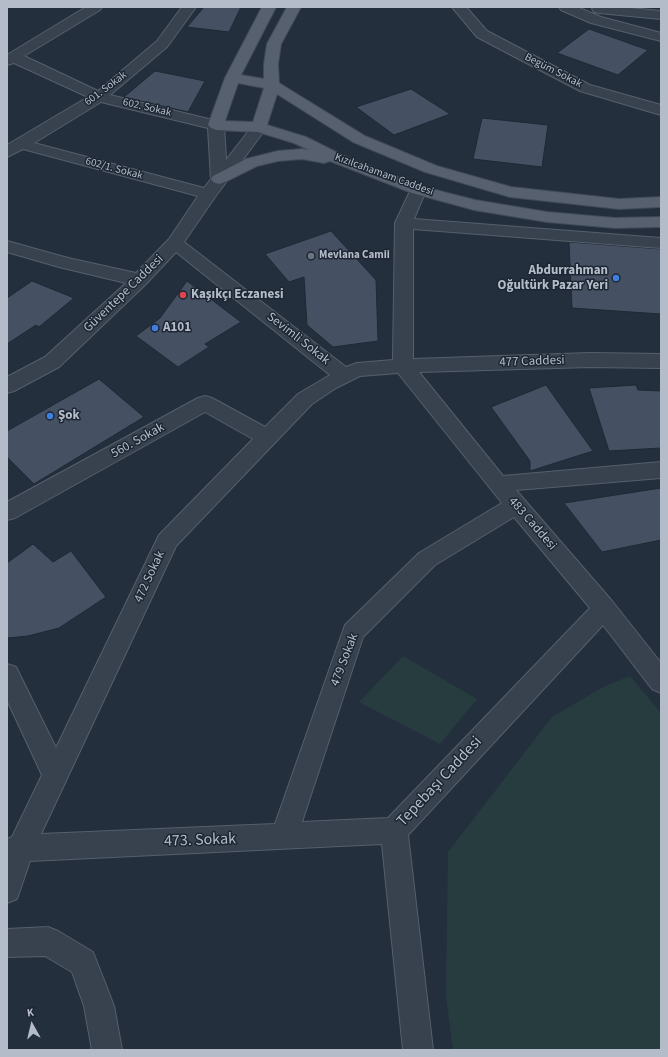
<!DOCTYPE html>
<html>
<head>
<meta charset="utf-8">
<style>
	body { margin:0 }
	#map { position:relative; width:668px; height:1057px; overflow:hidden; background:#242f3e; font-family:"Source Sans 3",sans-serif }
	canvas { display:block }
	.frame { position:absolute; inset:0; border:8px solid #b4bcc9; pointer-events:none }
	.north { position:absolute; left:12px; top:1005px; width:40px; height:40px; -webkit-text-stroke:3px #1d2633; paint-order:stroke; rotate:352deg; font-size:11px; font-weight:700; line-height:16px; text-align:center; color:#b4bcc9 }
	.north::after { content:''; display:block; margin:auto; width:14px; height:18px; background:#b4bcc9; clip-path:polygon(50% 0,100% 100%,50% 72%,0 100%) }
</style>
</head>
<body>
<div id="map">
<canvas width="668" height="1057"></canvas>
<div class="frame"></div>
<div class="north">K</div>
</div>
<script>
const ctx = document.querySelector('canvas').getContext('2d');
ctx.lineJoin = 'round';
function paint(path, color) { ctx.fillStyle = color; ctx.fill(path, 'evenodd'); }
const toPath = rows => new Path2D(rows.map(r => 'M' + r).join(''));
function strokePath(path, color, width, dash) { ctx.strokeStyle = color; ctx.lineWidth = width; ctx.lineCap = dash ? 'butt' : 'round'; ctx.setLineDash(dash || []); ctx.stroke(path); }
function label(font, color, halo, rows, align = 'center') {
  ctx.font = font + ' "Source Sans 3",sans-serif'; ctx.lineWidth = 3; ctx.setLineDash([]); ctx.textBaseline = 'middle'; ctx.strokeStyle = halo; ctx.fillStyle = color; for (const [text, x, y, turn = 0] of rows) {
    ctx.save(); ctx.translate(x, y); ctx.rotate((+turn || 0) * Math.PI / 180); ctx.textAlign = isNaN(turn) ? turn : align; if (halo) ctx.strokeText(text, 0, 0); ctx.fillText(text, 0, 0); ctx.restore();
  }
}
const green = toPath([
	[403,656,477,699,440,744,359,702],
	[630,676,661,713,661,1050,453,1050,446,996,448,852,552,717,603,687]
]);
const building = toPath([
	[204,7,241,7,229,32,187,27,204,7],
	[589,29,648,50,618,75,557,53,589,29],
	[155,71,205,81,188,112,124,97,155,71],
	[411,89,450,114,394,135,356,107,411,89],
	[482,118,548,125,542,167,473,159,482,118],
	[331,231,376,280,378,341,333,347,307,325,304,277,289,282,265,254,331,231],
	[569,242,661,249,661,314,572,308,569,242],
	[32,281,74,298,39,327,36,325,7,344,7,298,32,281],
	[187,281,241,322,205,344,209,347,178,367,136,336,160,318,187,281],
	[99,379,144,417,34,484,7,457,7,431,99,379],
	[546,385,593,451,530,471,530,461,491,407,546,385],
	[636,385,638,390,661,391,661,448,609,451,589,388,636,385],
	[661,488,661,540,602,552,564,503,661,488],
	[33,544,53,562,71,551,106,597,59,628,28,636,7,638,7,563,33,544]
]);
const minor = toPath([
	[86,7,102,7,100,10,24,56,98,91,157,41,182,7,196,7,167,47,110,95,221,122,224,125,226,160,254,124,259,122,264,124,267,127,215,197,184,242,346,367,357,363,393,360,395,223,412,187,418,185,424,187,426,190,414,219,661,238,661,248,413,229,413,359,590,353,661,354,661,368,590,367,419,372,503,476,661,462,661,478,516,490,612,601,661,663,661,693,652,689,603,625,408,835,433,1050,403,1050,382,844,30,861,17,899,7,903,7,839,12,837,42,775,7,700,7,664,16,667,56,748,159,535,253,439,205,412,15,518,7,520,7,502,198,398,205,396,212,398,265,427,298,394,330,375,176,252,146,284,59,367,14,391,7,393,7,377,45,357,126,283,59,267,7,252,7,241,68,258,136,273,169,239,198,196,23,149,7,157,7,145,88,97,14,63,7,65,7,55,86,7],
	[101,102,208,128,211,179,204,188,34,143,101,102],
	[398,373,502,503,419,553,345,625,275,824,41,834,176,546,312,404,336,388,360,376,398,373],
	[514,517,590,608,388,818,302,822,363,637,435,565,514,517],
	[452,7,466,7,487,31,590,85,661,105,661,115,580,91,477,37,452,7],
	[559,7,577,7,601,17,661,33,661,41,591,23,561,10,559,7],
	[594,7,620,7,661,11,661,19,599,13,594,12,592,9,594,7],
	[48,927,58,931,93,952,114,1006,122,1050,92,1050,84,1006,72,972,45,956,7,957,7,929,48,927]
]);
const major = toPath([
	[262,7,276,7,241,75,264,79,264,64,267,44,287,7,301,7,281,44,278,64,279,83,365,136,437,166,511,187,619,199,661,197,661,207,619,209,510,197,425,172,353,142,277,94,267,125,306,137,348,158,424,187,475,200,547,212,615,218,661,217,661,227,615,228,547,222,474,210,412,193,330,161,324,163,302,159,278,161,257,166,225,182,219,184,213,182,211,179,213,176,246,159,278,151,302,149,309,150,294,143,258,132,216,130,211,128,208,125,225,78,262,7],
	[238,83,264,88,253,122,225,121,238,83]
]);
const markers = [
	[311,256,4,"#6b7280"],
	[616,278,4,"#3f7fe0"],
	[183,295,4,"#e0444e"],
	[155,328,4,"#3f7fe0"],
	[50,416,4,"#3f7fe0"]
];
const farStreetnames = [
	["Begüm Sokak",553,71,27],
	["601. Sokak",106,89,-37],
	["602. Sokak",147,108,13],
	["602/1. Sokak",114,169,15],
	["Kızılcahamam Caddesi",384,175,20]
];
const farPoinames = [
	["Mevlana Camii",319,256]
];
const poiNames = [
	["Abdurrahman",608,271,"right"],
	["Oğultürk Pazar Yeri",608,286,"right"],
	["Kaşıkçı Eczanesi",191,295],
	["A101",163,328],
	["Şok",58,416]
];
const streetNames = [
	["Güventepe Caddesi",124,294,-44],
	["Sevimli Sokak",298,339,38],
	["477 Caddesi",532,362,-2],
	["560. Sokak",138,441,-29],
	["483 Caddesi",532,524,49],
	["472 Sokak",150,577,-65],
	["479 Sokak",345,660,-69]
];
const nearStreetnames = [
	["Tepebaşı Caddesi",440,782,-47],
	["473. Sokak",200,841,-2]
];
paint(green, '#263c3f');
paint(building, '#455162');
strokePath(building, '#1f2835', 1);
strokePath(minor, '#565f6c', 2);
strokePath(major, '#414a57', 2);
paint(minor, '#38414e');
paint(major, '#56606e');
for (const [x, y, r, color] of markers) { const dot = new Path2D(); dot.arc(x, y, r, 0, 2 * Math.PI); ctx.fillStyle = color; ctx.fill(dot); strokePath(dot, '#1d2633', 1.5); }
label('11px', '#b4bcc9', '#1d2633', farStreetnames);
label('bold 11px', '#b4bcc9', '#1d2633', farPoinames, 'left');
label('bold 13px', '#b4bcc9', '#1d2633', poiNames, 'left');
label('13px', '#b4bcc9', '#1d2633', streetNames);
label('16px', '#b4bcc9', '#1d2633', nearStreetnames);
</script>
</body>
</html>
